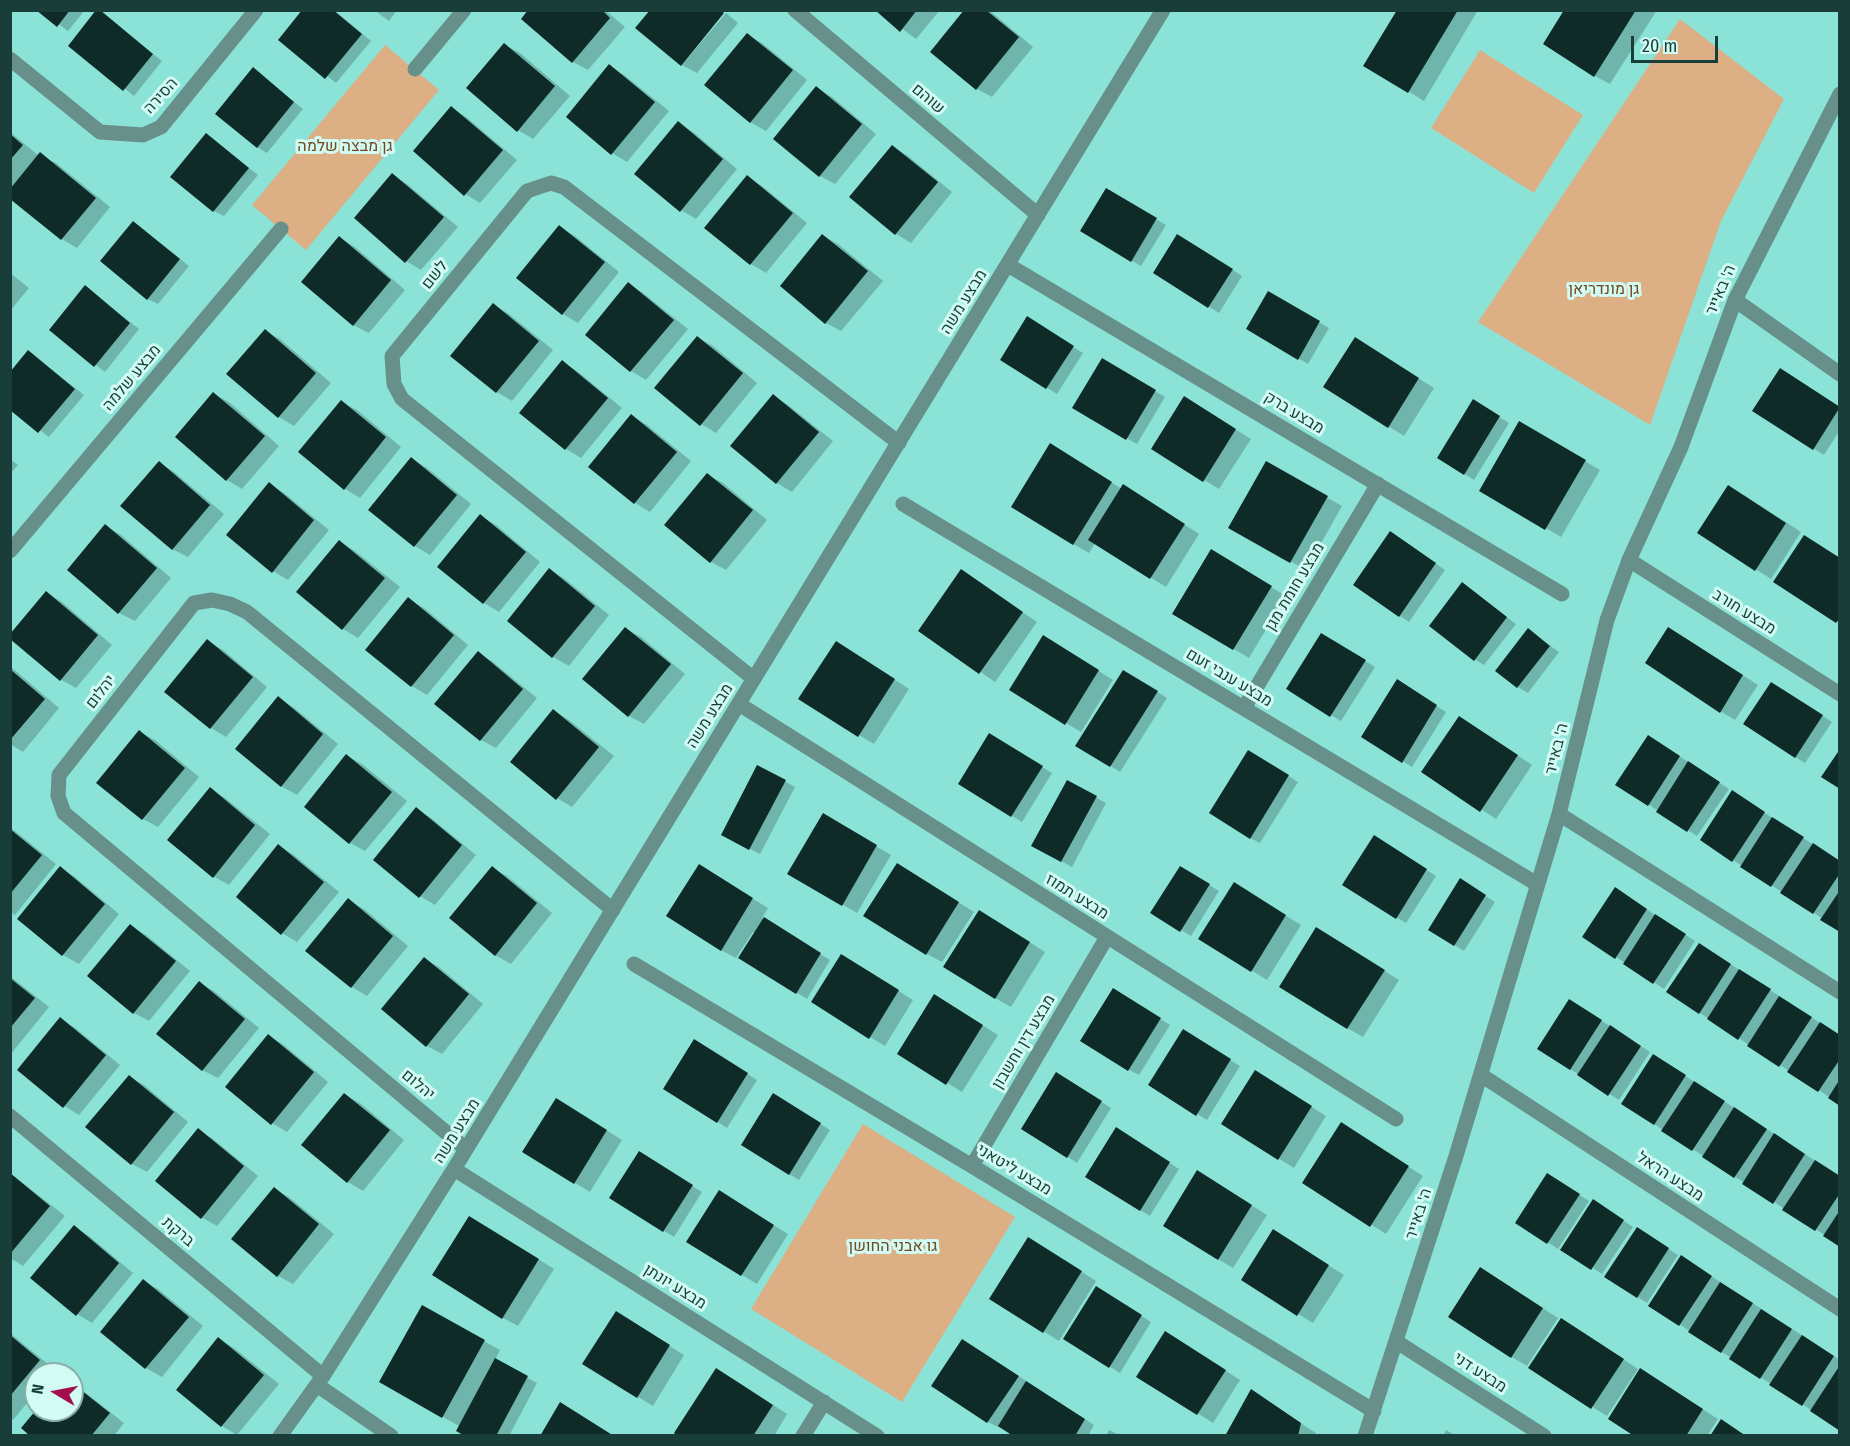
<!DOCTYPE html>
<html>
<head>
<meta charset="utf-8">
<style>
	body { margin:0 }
	#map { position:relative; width:1850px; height:1446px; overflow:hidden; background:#8be3d7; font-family:"Fira Sans Condensed",sans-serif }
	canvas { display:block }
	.frame { position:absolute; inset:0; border:12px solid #193e39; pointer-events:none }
	.north { position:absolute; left:24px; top:1362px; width:60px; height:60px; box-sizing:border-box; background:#d2fbf4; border:2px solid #88afa9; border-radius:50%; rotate:280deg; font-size:16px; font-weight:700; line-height:24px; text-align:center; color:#193e39 }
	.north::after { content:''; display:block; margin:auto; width:21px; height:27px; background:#a30f4e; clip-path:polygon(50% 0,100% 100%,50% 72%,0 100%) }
	.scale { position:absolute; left:1631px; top:36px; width:87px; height:27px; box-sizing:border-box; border:3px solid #193e39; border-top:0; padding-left:8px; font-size:18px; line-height:21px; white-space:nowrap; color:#193e39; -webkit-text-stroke:4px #d2fbf4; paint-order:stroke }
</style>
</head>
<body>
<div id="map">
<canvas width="1850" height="1446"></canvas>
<div class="frame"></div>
<div class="north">N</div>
<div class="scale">20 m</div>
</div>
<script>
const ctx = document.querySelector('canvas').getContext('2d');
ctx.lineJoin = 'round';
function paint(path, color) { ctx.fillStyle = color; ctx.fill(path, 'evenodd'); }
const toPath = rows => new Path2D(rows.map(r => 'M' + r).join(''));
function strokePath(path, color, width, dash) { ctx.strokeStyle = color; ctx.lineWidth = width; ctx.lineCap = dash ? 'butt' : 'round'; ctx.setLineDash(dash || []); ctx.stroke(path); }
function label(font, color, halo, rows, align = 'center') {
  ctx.font = font + ' "Fira Sans Condensed",Heebo,sans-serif'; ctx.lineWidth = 6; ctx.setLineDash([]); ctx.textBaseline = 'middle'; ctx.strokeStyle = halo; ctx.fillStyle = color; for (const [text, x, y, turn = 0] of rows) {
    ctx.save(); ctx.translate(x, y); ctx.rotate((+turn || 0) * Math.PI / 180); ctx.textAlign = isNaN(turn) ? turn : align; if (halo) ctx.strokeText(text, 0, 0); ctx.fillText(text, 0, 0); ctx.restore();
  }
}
const green = toPath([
	[1680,19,1784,99,1721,221,1650,425,1478,322],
	[385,45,439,90,306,250,252,205],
	[1480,50,1583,115,1534,193,1431,128],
	[863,1124,1015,1217,902,1402,751,1309]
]);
const shadow = toPath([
	[39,10,85,10,68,31],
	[304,10,334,10,371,41,336,83,280,39],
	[374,10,397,10,389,21],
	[530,10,605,10,625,27,588,70,573,62],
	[877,10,940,10,916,39],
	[966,10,989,10,1033,47,992,97,977,89],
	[1399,10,1478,10,1424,101,1365,65],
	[1565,10,1657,10,1610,84,1595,76],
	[98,11,162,61,134,96,70,45],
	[726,13,738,23,697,73,682,65],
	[747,35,762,43,807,80,766,131,750,122],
	[505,45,520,53,570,96,533,139,518,130],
	[609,66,624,75,669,111,627,162,612,153],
	[253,69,303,109,267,153,257,147],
	[817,88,832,97,876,134,835,184,820,176],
	[451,108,466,117,517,160,480,203,465,194],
	[678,123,693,132,737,169,696,219,681,210],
	[10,132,39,156,56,163,110,207,77,248,62,239,10,197],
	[207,135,258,175,224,216,214,211],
	[893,147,908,156,952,192,911,243,896,234],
	[392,175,407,184,458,227,421,270,406,261],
	[747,177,762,186,807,223,766,273,751,264,706,228],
	[1106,190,1166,225,1141,266,1082,231],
	[133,222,189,266,158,304,148,299],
	[559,227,575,236,619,272,578,323,563,314],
	[823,236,838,244,883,281,841,331,826,323],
	[340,238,355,247,405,290,369,333,353,325],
	[1188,241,1242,276,1219,313,1155,273],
	[10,273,29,288,10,311],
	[628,284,643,293,688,329,646,380,631,371,587,334],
	[85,287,139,329,105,372,51,330],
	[1269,293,1329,328,1308,364,1248,329],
	[494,305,509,314,553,350,512,401,497,392,452,355],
	[1037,324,1083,353,1057,394,1002,360],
	[265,331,280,339,331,383,294,426,279,417],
	[698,338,713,346,757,383,716,433,701,424],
	[1370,348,1434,388,1404,436,1325,387],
	[29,352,84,395,49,437,10,408],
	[1102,360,1165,397,1137,444,1074,408],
	[562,362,577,371,622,408,581,458,566,449,521,413],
	[1790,376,1840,408,1840,430,1824,455,1754,410],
	[213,394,229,402,279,446,242,489,227,480,177,437],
	[773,396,788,405,833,441,792,492,777,483],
	[1473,401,1509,423,1474,480,1439,458],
	[341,402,357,410,401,447,360,498,345,489],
	[1200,407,1251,439,1219,489,1153,449],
	[632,416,647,425,691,461,650,512,635,503,590,467],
	[1520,423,1600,470,1561,537,1481,490],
	[1066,454,1122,489,1138,495,1199,534,1166,587,1095,543,1089,553,1073,544],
	[10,459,18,465,10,474],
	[412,459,427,468,471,504,430,555,415,546,370,509],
	[159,463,174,472,224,514,188,557,172,549],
	[1267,463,1342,506,1306,570,1230,527],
	[707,475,723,483,767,520,726,570,711,562],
	[269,484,284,493,329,530,288,580,273,571],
	[1744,495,1801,532,1771,579,1699,533],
	[480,516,496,525,540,562,499,612,484,603,439,567],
	[106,526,121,535,171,578,135,621,119,613,69,569],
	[1401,539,1445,570,1409,622,1400,616],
	[340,542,355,551,400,587,358,638,343,629,298,592],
	[1211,551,1286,596,1249,658,1174,613],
	[550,570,565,579,609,615,569,666,553,657,509,620],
	[962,571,1037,622,995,682,920,630],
	[1462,584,1516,624,1484,665,1474,659],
	[47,593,62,602,112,645,76,688,60,679],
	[408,599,424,608,468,645,427,695,412,686,367,650],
	[626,629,641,637,685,674,644,724,629,716],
	[1528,630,1559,652,1528,693,1518,687],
	[1322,635,1375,667,1341,721,1288,689],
	[1684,637,1758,685,1735,720,1720,711],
	[208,641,223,650,267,687,226,737,211,728,166,692],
	[1059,646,1113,680,1081,732,1066,723],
	[851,651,909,689,874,744,859,735],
	[478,653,493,662,537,698,496,748,481,740,437,703],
	[10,666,59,708,23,752,10,744],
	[1133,677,1167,698,1120,772,1111,766],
	[1407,687,1446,712,1412,767,1363,737],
	[1782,689,1832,722,1805,763,1795,757],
	[278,698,293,707,338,744,297,795,281,786],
	[554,711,569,720,614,756,572,807,557,798],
	[1475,727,1532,765,1496,819,1424,772],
	[140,732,155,740,199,777,158,827,143,819],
	[1000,741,1052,773,1022,822,960,784],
	[1658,742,1729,789,1697,836,1617,784],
	[347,756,362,764,407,801,365,851,350,843],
	[1258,757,1298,782,1260,843,1250,838],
	[758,767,795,787,760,854,733,840],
	[1068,782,1106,803,1072,867,1034,846],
	[210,789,225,798,270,834,229,885,213,876],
	[1742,798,1840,862,1840,930,1733,860],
	[416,809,431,818,476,855,435,905,420,896],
	[823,815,891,855,857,913,789,873],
	[10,827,56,864,15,915,10,912],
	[1384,843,1436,876,1406,923,1396,917],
	[279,846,294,855,339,892,297,942,282,933],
	[60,868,75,877,119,914,79,964,63,955,19,919],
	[492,868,507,876,552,913,511,964,495,955],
	[912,873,974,912,942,962,927,954],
	[1190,873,1219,891,1191,936,1152,913],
	[714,875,768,908,762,918,830,960,807,999,741,958,755,934,753,932,736,958,721,950],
	[1460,880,1495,902,1464,951,1430,930],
	[1249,893,1301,925,1267,980,1200,939],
	[1625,895,1695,941,1664,989,1616,957],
	[348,900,364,909,408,946,367,996,352,987],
	[995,920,1045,952,1011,1007,995,998],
	[130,926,146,935,190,971,149,1021,134,1013],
	[1332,938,1399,980,1363,1037,1347,1028],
	[1709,950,1840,1036,1840,1104,1700,1013],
	[424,959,439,967,483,1004,442,1054,427,1046,383,1009],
	[857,965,913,1000,885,1046,870,1037],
	[10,976,49,1007,10,1055],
	[199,983,214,991,259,1028,218,1078,202,1070],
	[1123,996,1170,1025,1139,1075,1129,1070],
	[950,1005,998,1035,962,1092,899,1053],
	[1580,1007,1650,1052,1619,1100,1570,1069],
	[60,1019,75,1028,120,1065,79,1115,64,1106],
	[269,1036,284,1045,328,1082,287,1132,272,1123],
	[1193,1037,1240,1066,1207,1120,1150,1084],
	[704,1046,757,1080,727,1128,718,1122],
	[1664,1062,1840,1177,1840,1245,1654,1124],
	[129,1077,144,1085,188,1122,147,1172,132,1164,88,1127],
	[1066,1080,1111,1108,1077,1163,1068,1157],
	[1271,1081,1326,1116,1294,1168,1223,1124],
	[345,1095,360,1103,404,1140,363,1191,348,1182],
	[784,1101,830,1130,799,1180,789,1174],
	[571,1108,622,1140,590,1192,575,1183],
	[198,1130,213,1139,258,1176,217,1226,201,1217],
	[1356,1133,1423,1176,1386,1234,1304,1182],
	[1126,1135,1179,1169,1150,1216,1140,1210],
	[649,1159,702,1192,674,1237,611,1198],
	[10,1173,65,1216,23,1266,10,1258],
	[1213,1181,1267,1215,1233,1268,1218,1259],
	[1557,1181,1589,1201,1558,1249,1517,1222],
	[274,1189,289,1197,334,1234,293,1284,278,1276],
	[734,1201,788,1234,757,1284,742,1275],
	[1603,1207,1633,1227,1602,1274,1563,1249],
	[485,1226,554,1269,518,1326,503,1318],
	[74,1227,89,1236,133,1273,92,1323,77,1314],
	[1647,1235,1678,1255,1647,1303,1606,1277],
	[1288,1240,1344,1275,1313,1323,1298,1314],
	[1043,1247,1096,1281,1059,1341,991,1299],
	[1691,1263,1840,1360,1840,1429,1650,1305],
	[1496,1278,1558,1318,1527,1366,1512,1357],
	[143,1281,158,1289,203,1326,162,1377,146,1368,102,1331],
	[1106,1294,1151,1322,1120,1373,1065,1339],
	[423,1307,500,1350,495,1360,537,1383,509,1436,467,1436,459,1426,381,1382],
	[631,1322,684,1355,653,1406,638,1397],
	[1576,1328,1638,1369,1607,1416,1530,1368],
	[10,1333,54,1369,50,1374,36,1374,36,1392,13,1420,10,1418],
	[219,1339,234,1348,279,1384,237,1435,222,1426,178,1390],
	[1181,1342,1240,1380,1213,1423,1139,1376],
	[977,1349,1094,1425,1088,1436,1016,1436,988,1422,933,1386],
	[732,1378,787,1414,774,1436,680,1436],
	[1656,1379,1718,1419,1707,1436,1637,1436],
	[72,1382,124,1423,114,1436,32,1436,38,1410,72,1410],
	[1251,1391,1316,1433,1315,1436,1227,1436],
	[1109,1430,1119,1435,1119,1436,1106,1436],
	[1446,1430,1456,1436,1443,1436]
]);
const building = toPath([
	[36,10,70,10,57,27],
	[96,10,100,10,153,54,123,91,68,46],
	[302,10,333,10,362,34,325,79,278,40],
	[528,10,602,10,610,18,572,63,521,19],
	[650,10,720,10,724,13,681,66,635,28],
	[875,10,917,10,900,32],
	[964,10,986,10,1019,37,976,90,930,52],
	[1397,10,1458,10,1408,93,1363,66],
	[1564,10,1636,10,1594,77,1543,44],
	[747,33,793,70,750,123,704,85],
	[504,43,555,86,517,132,466,88],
	[609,64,655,102,611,155,566,117],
	[253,67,294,102,257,148,215,114],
	[816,86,862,124,819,177,773,139],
	[451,106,503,150,464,196,413,151],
	[678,121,723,159,680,212,634,174],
	[206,133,249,168,213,212,170,177],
	[10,134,23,145,10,160],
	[892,145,938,182,895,235,849,197],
	[40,152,96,198,61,240,10,199,10,189],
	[392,173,444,217,405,263,354,218],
	[747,175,793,213,750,265,704,228],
	[1106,188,1157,218,1131,262,1080,231],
	[133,221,180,259,147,300,100,261],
	[559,225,605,262,562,315,516,278],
	[822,234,868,271,825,324,780,286],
	[1177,234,1233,269,1208,308,1153,273],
	[339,236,391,280,353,326,301,282],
	[628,282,674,320,630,372,585,335],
	[85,285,130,323,94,367,49,330],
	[1268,291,1320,321,1298,360,1246,329],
	[493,303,539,341,496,393,450,356],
	[1027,316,1074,346,1046,389,1000,360],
	[265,329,316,373,278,418,226,374],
	[697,336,743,373,700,426,654,388],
	[1355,337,1419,378,1388,428,1323,387],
	[28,350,75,389,38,433,10,410,10,372],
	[1102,358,1156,390,1126,440,1072,408],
	[562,360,608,398,565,450,519,413],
	[1780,368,1840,407,1813,450,1752,411],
	[213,392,265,436,226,481,175,437],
	[773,394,819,432,776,484,730,446],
	[1184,396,1236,429,1203,482,1151,449],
	[1473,399,1500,416,1464,475,1437,458],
	[341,400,386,437,344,490,298,452],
	[631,414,677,452,634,504,588,467],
	[1519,421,1586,460,1545,530,1479,491],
	[1050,443,1112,482,1073,545,1011,507],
	[411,457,457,495,414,547,368,510],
	[159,461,210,505,172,550,120,506],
	[1266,461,1328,496,1290,563,1228,528],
	[707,473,753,510,710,563,664,525],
	[269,482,314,520,272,573,226,535],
	[1123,484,1185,524,1150,579,1088,540],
	[1728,485,1786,523,1755,571,1697,533],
	[480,514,526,552,483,604,437,567],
	[105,524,157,568,118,614,67,570],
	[1390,531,1436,563,1399,617,1353,585],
	[1804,535,1840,558,1840,618,1836,623,1773,582],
	[339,540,385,578,342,630,296,592],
	[1211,549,1272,586,1233,650,1172,614],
	[549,568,595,606,552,658,507,621],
	[961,569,1023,612,979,674,918,631],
	[1462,582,1507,617,1474,661,1429,626],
	[46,591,98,635,60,681,10,639,10,634],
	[408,597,454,635,411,687,365,650],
	[625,627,671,664,628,717,582,679],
	[1668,627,1743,675,1720,713,1645,663],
	[1528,628,1550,646,1517,688,1495,671],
	[1321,633,1366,660,1330,717,1286,689],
	[1043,635,1099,670,1065,725,1009,690],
	[207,639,253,677,210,729,164,692],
	[836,641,895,679,858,737,798,699],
	[478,651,523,689,480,741,434,704],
	[10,669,45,699,10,740],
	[1123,670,1158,691,1110,767,1075,746],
	[1397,679,1437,705,1402,763,1361,737],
	[1771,682,1823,715,1795,758,1743,724],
	[278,696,323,734,281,787,235,749],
	[553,709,599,747,556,800,510,762],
	[1459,716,1518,755,1480,812,1421,772],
	[139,730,185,768,142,820,96,783],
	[989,733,1043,766,1011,817,958,784],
	[1648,735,1680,756,1648,806,1615,785],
	[1840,749,1840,789,1821,777],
	[1248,750,1289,775,1250,839,1209,813],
	[346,754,392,792,349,844,304,807],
	[1688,761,1720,782,1687,832,1656,812],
	[757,765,786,780,749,850,721,835],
	[1067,780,1097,796,1061,862,1031,846],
	[210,787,255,825,213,878,167,840],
	[1732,790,1765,812,1732,862,1700,840],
	[416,807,462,845,419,898,373,860],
	[823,813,877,845,842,906,787,874],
	[1772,817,1804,837,1771,887,1740,867],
	[10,829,42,855,10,894],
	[1374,835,1427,869,1396,919,1342,885],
	[1813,843,1840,861,1840,873,1813,914,1780,893],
	[278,844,324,882,281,935,236,897],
	[897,863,959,902,926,955,863,916],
	[699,864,753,898,721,951,666,916],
	[60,866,105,904,62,956,17,919],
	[492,866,537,903,495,956,449,918],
	[1180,866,1210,884,1180,932,1150,913],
	[1460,878,1486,895,1454,946,1428,930],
	[1234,882,1286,915,1251,972,1198,939],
	[1615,887,1647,909,1615,959,1582,937],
	[1840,890,1840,932,1820,920],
	[348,898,393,936,351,988,305,951],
	[979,910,1030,942,995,999,943,967],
	[1655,914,1686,934,1653,984,1623,964],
	[764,917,821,953,796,994,738,958],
	[130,924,176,961,133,1014,87,976],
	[1316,927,1385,970,1347,1029,1279,987],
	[1699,943,1731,964,1699,1014,1666,992],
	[841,954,899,990,869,1039,811,1002],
	[424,957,469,994,426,1047,381,1009],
	[1739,969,1771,989,1738,1040,1707,1019],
	[10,978,35,998,10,1028],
	[199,981,245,1019,202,1071,156,1034],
	[1113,988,1161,1018,1128,1071,1080,1041],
	[934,994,983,1025,946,1085,897,1054],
	[1779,996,1812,1017,1779,1067,1747,1046],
	[1569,999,1602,1020,1570,1070,1537,1049],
	[60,1017,106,1055,63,1108,17,1070],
	[1820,1022,1840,1035,1840,1059,1818,1092,1787,1072],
	[1610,1025,1641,1046,1608,1096,1577,1075],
	[1183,1029,1231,1059,1196,1116,1148,1085],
	[268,1034,314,1072,271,1125,225,1087],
	[694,1039,748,1073,717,1123,663,1089],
	[1653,1054,1686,1075,1654,1125,1621,1104],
	[1255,1070,1312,1106,1278,1160,1221,1124],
	[1056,1072,1102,1101,1067,1158,1021,1129],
	[129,1075,174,1112,131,1165,85,1127],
	[1840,1079,1840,1106,1828,1098],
	[1694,1081,1725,1101,1692,1151,1661,1131],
	[344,1093,390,1130,347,1183,301,1145],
	[773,1093,821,1123,789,1175,741,1145],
	[556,1098,607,1130,574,1184,522,1152],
	[1734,1107,1767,1129,1734,1178,1702,1157],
	[1341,1122,1409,1166,1370,1227,1302,1183],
	[1116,1127,1170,1162,1140,1211,1085,1177],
	[198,1128,244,1166,201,1219,155,1181],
	[1774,1133,1805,1154,1773,1204,1742,1184],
	[639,1151,693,1185,663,1232,609,1198],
	[1815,1160,1840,1176,1840,1193,1815,1231,1782,1210],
	[1197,1170,1252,1205,1218,1260,1163,1226],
	[10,1173,50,1206,10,1254],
	[1547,1173,1580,1194,1547,1244,1515,1223],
	[274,1187,319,1224,277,1277,231,1239],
	[719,1190,774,1225,741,1276,686,1242],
	[1593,1199,1624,1220,1591,1270,1560,1250],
	[1840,1210,1840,1247,1823,1236],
	[469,1216,539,1259,502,1319,432,1275],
	[74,1225,119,1263,76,1316,30,1278],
	[1637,1227,1669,1248,1637,1298,1604,1277],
	[1273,1229,1329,1265,1297,1316,1241,1280],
	[1028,1237,1082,1271,1043,1333,989,1299],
	[1681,1255,1712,1276,1679,1326,1648,1306],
	[1480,1267,1543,1308,1511,1358,1448,1317],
	[143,1279,189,1317,145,1369,100,1332],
	[1720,1282,1753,1303,1721,1353,1688,1332],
	[1096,1286,1142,1315,1109,1368,1063,1339],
	[422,1305,485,1340,442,1418,379,1382],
	[1761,1309,1792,1329,1760,1379,1729,1359],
	[616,1311,670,1345,637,1398,582,1364],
	[1561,1318,1624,1359,1591,1409,1528,1368],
	[1165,1331,1226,1370,1197,1415,1136,1377],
	[10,1335,40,1360,10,1396],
	[1802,1335,1834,1356,1802,1406,1769,1385],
	[218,1337,264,1375,221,1427,176,1390],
	[962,1339,1019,1376,987,1423,931,1386],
	[495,1358,528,1376,496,1436,465,1436,456,1431],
	[1840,1365,1840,1431,1810,1411],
	[716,1368,773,1405,753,1436,677,1436,674,1433],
	[1640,1368,1703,1409,1686,1436,1634,1436,1608,1419],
	[1026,1381,1085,1419,1075,1436,1013,1436,998,1426],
	[72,1383,110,1413,91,1436,30,1436,21,1428,36,1410,72,1410],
	[1251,1389,1301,1423,1298,1436,1225,1436],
	[560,1402,614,1436,540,1436],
	[1721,1419,1746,1436,1710,1436]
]);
const minor = toPath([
	[795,10,1038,215],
	[10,59,100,132,143,135,161,127,256,10],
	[415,69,464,10],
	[1008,265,1562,594],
	[1735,300,1840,374],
	[903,504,1537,884],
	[10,551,281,229],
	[1629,560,1840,694],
	[754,679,402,399,394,384,392,356,527,191,551,183,564,187,899,443],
	[739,704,1396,1119],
	[1244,708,1378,484],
	[1559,814,1840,992],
	[634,964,972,1166,1374,1411],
	[1481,1075,1840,1309],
	[10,1116,323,1376],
	[466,1149,64,813,58,796,59,775,194,603,212,600,230,604,247,612,613,910],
	[972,1166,1107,937],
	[454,1169,877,1436],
	[1397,1342,1544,1436],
	[317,1385,391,1436],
	[280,1436,323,1376,454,1169,1163,10],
	[803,1436,824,1402],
	[1365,1436,1456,1156,1559,814,1607,620,1629,560,1681,447,1735,300,1840,94]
]);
const streetNames = [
	["הסירה",161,96,-48],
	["שוהם",928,99,40],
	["לשם",435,275,-51],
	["ה' באייר",1721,290,-67],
	["מבצע משה",964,302,-58],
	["מבצע שלמה",132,378,-50],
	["מבצע ברק",1294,413,31],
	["מבצע חומת מגן",1295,587,-59],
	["מבצע חורב",1744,612,32],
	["מבצע ענבי זעם",1229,678,31],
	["יהלום",101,692,-52],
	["מבצע משה",710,716,-58],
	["ה' באייר",1557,749,-76],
	["מבצע תמוז",1077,897,32],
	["מבצע דין וחשבון",1024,1042,-59],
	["יהלום",418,1085,40],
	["מבצע משה",457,1131,-58],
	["מבצע ליטאני",1014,1170,31],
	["מבצע הראל",1670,1177,33],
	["ה' באייר",1419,1214,-72],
	["ברקת",178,1232,40],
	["מבצע יונתן",675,1287,32],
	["מבצע דני",1480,1373,33]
];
const parkNames = [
	["גן מבצה שלמה",345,147],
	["גן מונדריאן",1604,290],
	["גו אבני החושן",893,1247]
];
paint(green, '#dcaf85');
paint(shadow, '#0003');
paint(building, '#0f2b27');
strokePath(minor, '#669089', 15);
label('16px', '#193e39', '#d2fbf4', streetNames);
label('16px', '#734a20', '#d2fbf4', parkNames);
</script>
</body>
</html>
